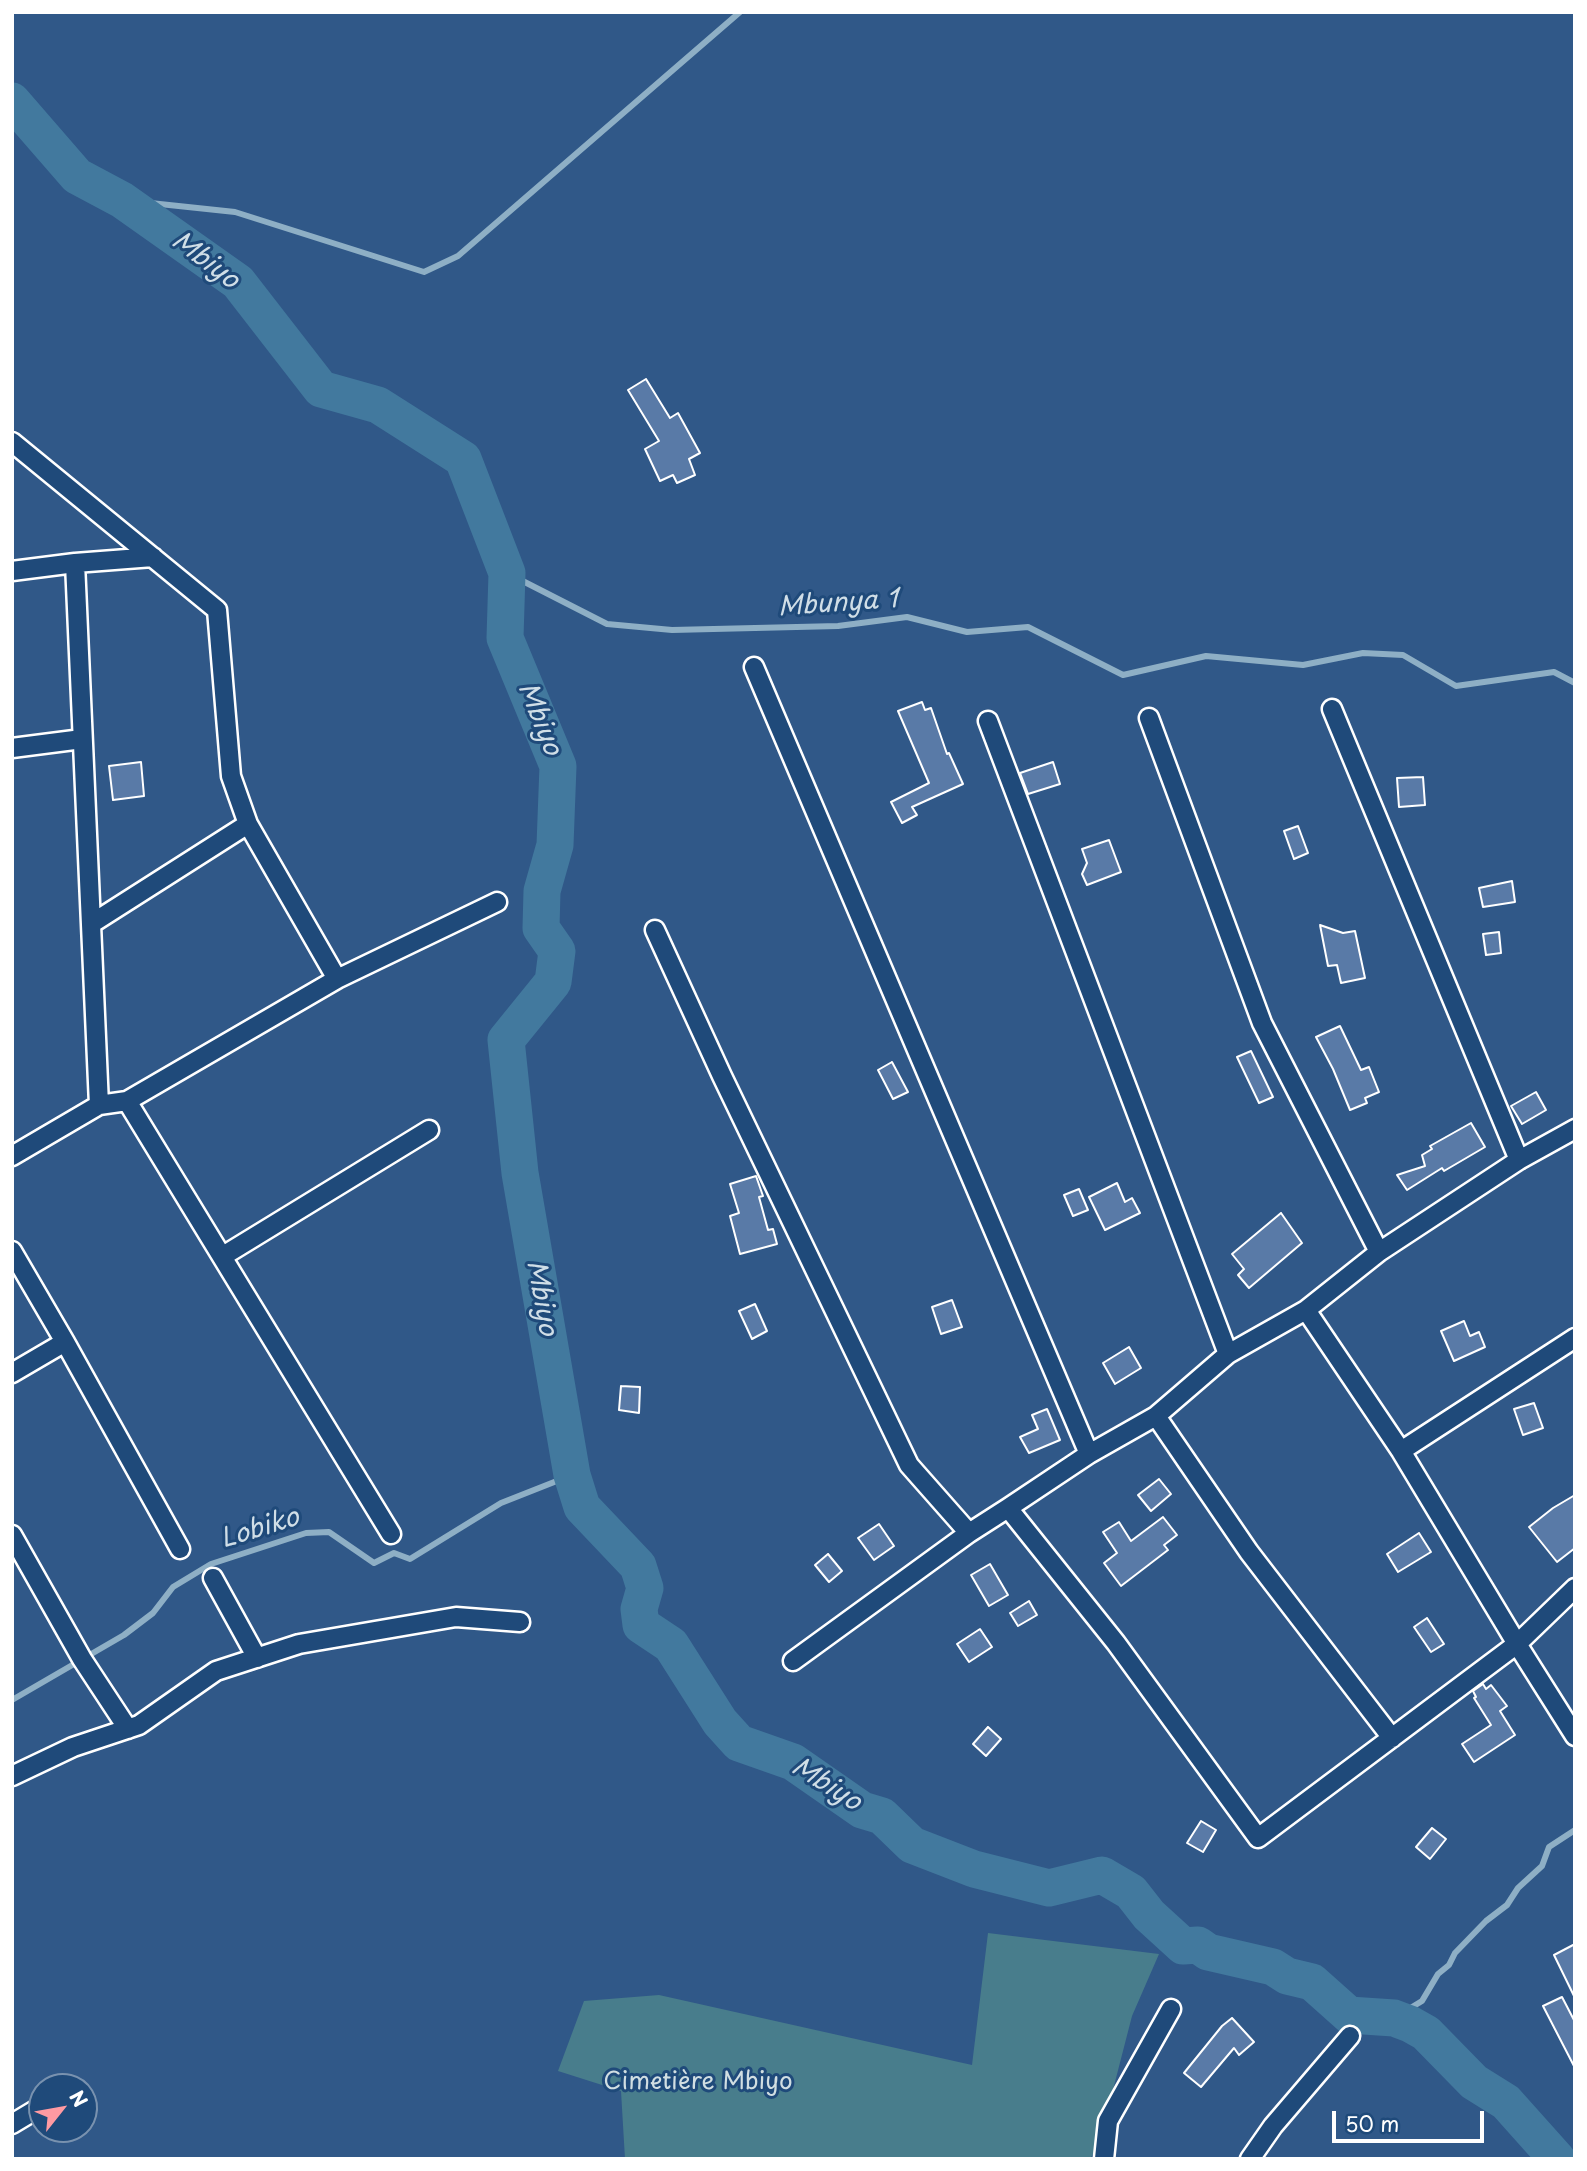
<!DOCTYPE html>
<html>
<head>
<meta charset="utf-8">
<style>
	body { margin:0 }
	#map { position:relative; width:1587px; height:2171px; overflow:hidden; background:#305888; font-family:"Playpen Sans",sans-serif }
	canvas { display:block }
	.frame { position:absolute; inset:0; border:14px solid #fff; pointer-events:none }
	.north { position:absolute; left:28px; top:2073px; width:70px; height:70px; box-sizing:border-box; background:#1f4a7a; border:2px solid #7992af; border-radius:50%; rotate:59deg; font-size:19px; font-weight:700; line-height:28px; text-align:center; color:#fff }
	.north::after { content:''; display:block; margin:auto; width:24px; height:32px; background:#ff9aa2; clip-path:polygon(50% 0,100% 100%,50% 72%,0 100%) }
	.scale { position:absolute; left:1332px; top:2111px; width:152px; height:32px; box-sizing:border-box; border:4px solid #fff; border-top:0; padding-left:9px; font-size:21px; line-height:24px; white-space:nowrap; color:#fff; -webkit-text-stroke:5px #1f4a7a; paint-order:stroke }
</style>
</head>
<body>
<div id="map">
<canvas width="1587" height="2171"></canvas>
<div class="frame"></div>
<div class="north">N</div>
<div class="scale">50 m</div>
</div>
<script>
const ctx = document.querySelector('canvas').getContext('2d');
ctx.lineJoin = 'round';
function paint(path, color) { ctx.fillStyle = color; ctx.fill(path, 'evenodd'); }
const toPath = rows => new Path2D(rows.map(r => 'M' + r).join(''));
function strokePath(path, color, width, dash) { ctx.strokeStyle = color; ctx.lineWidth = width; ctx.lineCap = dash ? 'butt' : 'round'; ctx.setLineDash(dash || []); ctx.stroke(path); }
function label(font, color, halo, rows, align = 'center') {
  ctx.font = font + ' "Playpen Sans",sans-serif'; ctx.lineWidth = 6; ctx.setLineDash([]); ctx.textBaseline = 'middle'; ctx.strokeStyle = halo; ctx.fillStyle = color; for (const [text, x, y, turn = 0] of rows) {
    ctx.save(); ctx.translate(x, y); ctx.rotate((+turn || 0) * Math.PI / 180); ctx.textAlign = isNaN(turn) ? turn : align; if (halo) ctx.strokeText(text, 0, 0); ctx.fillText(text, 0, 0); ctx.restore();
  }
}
const green = toPath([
	[988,1933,1159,1954,1132,2016,1099,2144,1090,2159,625,2159,621,2091,558,2071,584,2001,659,1995,972,2065]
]);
const stream = toPath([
	[122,200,235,212,424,272,458,256,740,12],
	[507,573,607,624,672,630,838,626,907,617,967,632,1028,627,1123,675,1206,656,1303,665,1363,653,1403,655,1456,686,1554,672,1575,683],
	[12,1700,124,1635,153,1613,173,1587,211,1564,306,1533,329,1532,374,1563,394,1553,410,1559,501,1503,572,1475],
	[1394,2018,1422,2001,1438,1974,1449,1965,1455,1953,1486,1921,1507,1905,1518,1888,1542,1866,1549,1847,1575,1830]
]);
const river = toPath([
	[12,101,77,176,122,200,238,282,321,389,378,405,463,459,507,573,505,638,558,766,555,845,542,891,541,928,557,951,553,982,506,1040,520,1173,572,1475,582,1507,638,1566,645,1588,639,1609,641,1625,671,1645,720,1722,739,1743,793,1762,862,1810,882,1816,912,1845,974,1869,1049,1888,1102,1875,1131,1892,1149,1915,1183,1946,1198,1945,1208,1952,1273,1967,1287,1976,1312,1982,1349,2015,1394,2018,1410,2024,1426,2033,1474,2082,1506,2102,1557,2159]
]);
const building = toPath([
	[646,379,670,418,678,413,700,453,689,459,695,475,677,483,673,475,660,481,645,449,659,441,628,390,646,379],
	[922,702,925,710,931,708,947,754,949,753,963,784,912,807,917,815,902,823,891,802,929,783,898,711,922,702],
	[141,762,144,796,113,800,109,766,141,762],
	[1053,762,1060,784,1028,794,1020,773,1053,762],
	[1423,777,1425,805,1399,807,1397,778,1423,777],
	[1298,826,1308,853,1294,859,1284,831,1298,826],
	[1109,840,1121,872,1087,885,1082,874,1087,863,1082,849,1109,840],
	[1512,881,1515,902,1483,907,1479,888,1512,881],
	[1320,925,1343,933,1355,931,1365,978,1341,983,1337,965,1328,966,1320,925],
	[1499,932,1501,953,1486,955,1483,934,1499,932],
	[1340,1026,1361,1070,1369,1067,1379,1092,1365,1098,1367,1103,1350,1110,1333,1069,1316,1037,1340,1026],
	[1251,1051,1273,1097,1259,1103,1237,1057,1251,1051],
	[892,1062,908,1092,893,1099,878,1070,892,1062],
	[1536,1092,1546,1110,1522,1124,1511,1106,1536,1092],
	[1471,1123,1485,1147,1444,1171,1442,1168,1407,1190,1397,1175,1425,1166,1422,1155,1432,1149,1430,1146,1471,1123],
	[756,1176,763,1196,759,1197,768,1230,773,1229,777,1244,740,1254,730,1216,739,1213,730,1184,756,1176],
	[1117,1183,1125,1202,1132,1198,1140,1213,1105,1230,1089,1197,1117,1183],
	[1079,1189,1088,1210,1073,1216,1064,1195,1079,1189],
	[1281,1213,1302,1243,1249,1288,1238,1275,1244,1269,1232,1254,1281,1213],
	[952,1300,962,1327,941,1334,932,1307,952,1300],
	[755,1304,767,1331,752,1339,739,1311,755,1304],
	[1464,1321,1470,1336,1479,1332,1485,1347,1454,1361,1441,1331,1464,1321],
	[1129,1347,1141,1368,1115,1384,1103,1363,1129,1347],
	[621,1386,640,1387,639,1413,619,1410,621,1386],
	[1534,1403,1543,1428,1523,1435,1514,1409,1534,1403],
	[1047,1409,1060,1440,1029,1453,1020,1437,1038,1429,1032,1415,1047,1409],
	[1159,1479,1171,1494,1151,1511,1138,1495,1159,1479],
	[1575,1495,1575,1548,1557,1562,1529,1527,1553,1508,1575,1495],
	[1163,1517,1177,1535,1164,1545,1168,1550,1121,1586,1104,1563,1117,1553,1103,1532,1119,1522,1131,1541,1163,1517],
	[879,1524,894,1546,874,1560,858,1538,879,1524],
	[1419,1533,1431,1552,1398,1572,1387,1554,1419,1533],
	[828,1554,842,1571,829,1582,815,1565,828,1554],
	[990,1564,1008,1595,989,1606,971,1575,990,1564],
	[1029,1601,1037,1615,1018,1626,1010,1613,1029,1601],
	[1427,1618,1444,1644,1431,1652,1414,1627,1427,1618],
	[980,1629,992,1647,969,1662,957,1644,980,1629],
	[1483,1684,1486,1689,1491,1685,1507,1706,1500,1711,1515,1735,1474,1762,1462,1744,1491,1725,1474,1698,1476,1697,1473,1691,1483,1684],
	[988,1727,1001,1739,986,1756,973,1744,988,1727],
	[1201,1821,1216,1830,1203,1852,1187,1843,1201,1821],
	[1432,1828,1446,1839,1430,1859,1416,1847,1432,1828],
	[1575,1944,1575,1998,1554,1955,1575,1944],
	[1562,1997,1575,2022,1575,2068,1543,2006,1562,1997],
	[1232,2018,1254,2042,1239,2055,1234,2048,1201,2087,1184,2073,1222,2026,1232,2018]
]);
const minor = toPath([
	[12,442,217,610,231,776,248,824,337,979],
	[75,563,99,1105],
	[12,571,75,563,153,557],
	[754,667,1089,1454],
	[1332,709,1519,1160],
	[1149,718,1262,1023,1379,1252],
	[988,721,1228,1354],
	[12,748,82,739],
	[91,924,248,824],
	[655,930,722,1076,909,1465,969,1533],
	[127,1101,391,1534],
	[12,1156,99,1105,127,1101,337,979,497,902],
	[12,1251,65,1342,180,1549],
	[223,1256,429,1130],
	[1306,1310,1401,1451,1517,1644,1575,1736],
	[12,1373,65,1342],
	[1156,1416,1249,1552,1392,1738],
	[1401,1451,1575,1338],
	[1008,1508,1116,1643,1258,1838,1517,1644,1575,1588],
	[12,1535,82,1659,128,1729],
	[213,1578,257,1658],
	[793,1661,969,1533,1008,1508,1089,1454,1156,1416,1228,1354,1306,1310,1379,1252,1519,1160,1575,1129],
	[12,1776,73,1747,139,1725,216,1671,299,1644,456,1617,520,1622],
	[12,2124,42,2106],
	[1104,2159,1108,2121,1171,2009],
	[1250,2159,1273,2126,1350,2036]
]);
const parkNames = [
	["Cimetière Mbiyo",698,2082]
];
const waterNames = [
	["Mbiyo",205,261,37],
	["Mbunya 1",838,604,-4],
	["Mbiyo",539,719,68],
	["Mbiyo",541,1298,80],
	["Lobiko",260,1529,-17],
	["Mbiyo",826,1785,32]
];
paint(green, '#487d8c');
strokePath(stream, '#8eafc5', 6);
strokePath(river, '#42799e', 37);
paint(building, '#597aa7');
strokePath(building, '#fff', 2);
strokePath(minor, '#fff', 23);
strokePath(minor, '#1f4a7a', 18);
label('24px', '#d1dee2', '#1f4a7a', parkNames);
label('italic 26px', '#d0dee7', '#1f4a7a', waterNames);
</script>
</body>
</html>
